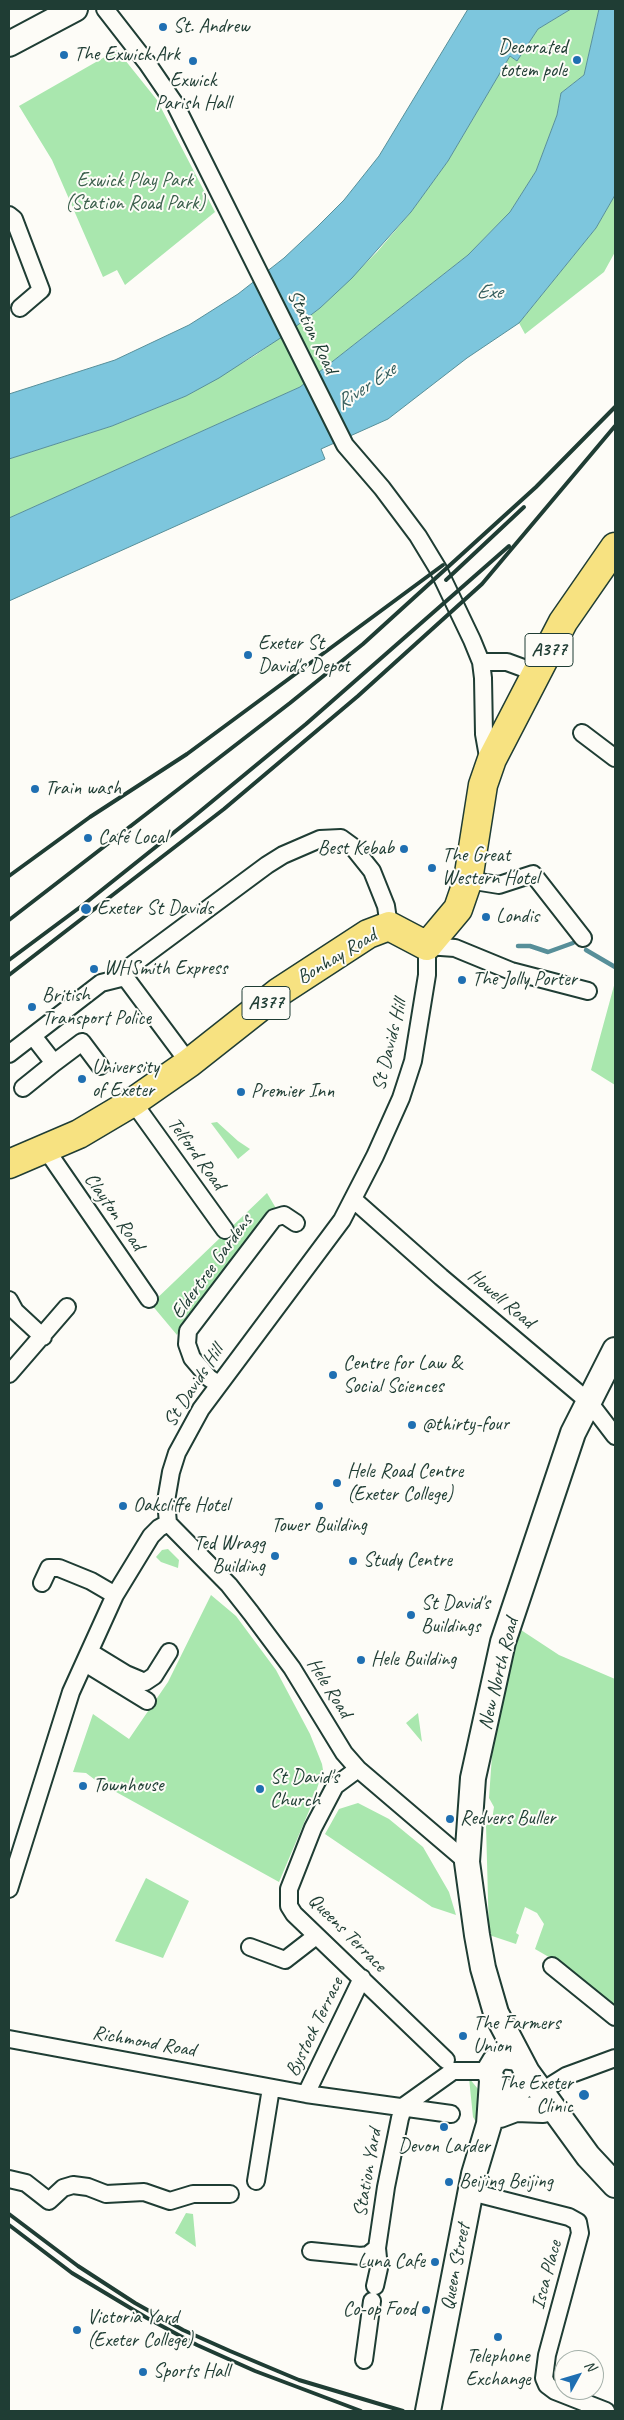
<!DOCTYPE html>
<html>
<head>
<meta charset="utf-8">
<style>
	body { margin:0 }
	#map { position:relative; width:624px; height:2420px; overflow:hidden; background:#fdfcf7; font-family:Caveat,sans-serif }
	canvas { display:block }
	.frame { position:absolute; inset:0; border:10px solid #1f3d34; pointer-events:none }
	.north { position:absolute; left:554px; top:2350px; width:50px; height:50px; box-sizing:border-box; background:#fdfcf7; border:1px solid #a4b0a9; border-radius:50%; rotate:51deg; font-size:14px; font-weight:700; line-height:20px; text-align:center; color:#1f3d34 }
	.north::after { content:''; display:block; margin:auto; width:18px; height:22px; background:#1f6fb2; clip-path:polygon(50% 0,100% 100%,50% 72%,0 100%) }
</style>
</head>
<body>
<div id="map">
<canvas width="624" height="2420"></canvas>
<div class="frame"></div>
<div class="north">N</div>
</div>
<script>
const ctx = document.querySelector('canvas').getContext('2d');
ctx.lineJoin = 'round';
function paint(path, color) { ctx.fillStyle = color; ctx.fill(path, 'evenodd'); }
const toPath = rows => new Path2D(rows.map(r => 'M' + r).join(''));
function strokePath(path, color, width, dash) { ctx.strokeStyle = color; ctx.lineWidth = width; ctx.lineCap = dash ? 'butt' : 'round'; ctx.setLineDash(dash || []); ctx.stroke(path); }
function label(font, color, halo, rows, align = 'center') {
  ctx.font = font + ' Caveat,sans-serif'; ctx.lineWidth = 4; ctx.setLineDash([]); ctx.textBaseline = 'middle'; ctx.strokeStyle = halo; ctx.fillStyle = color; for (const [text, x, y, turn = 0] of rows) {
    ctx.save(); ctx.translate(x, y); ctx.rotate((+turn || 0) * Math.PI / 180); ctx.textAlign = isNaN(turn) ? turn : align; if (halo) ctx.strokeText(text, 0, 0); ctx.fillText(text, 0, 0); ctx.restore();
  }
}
const green = toPath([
	[571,9,599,9,584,75,561,93,557,115,536,171,510,212,468,255,300,387,9,518,9,459,112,426,186,396,256,355,320,308,377,252,411,212,448,161,510,56,517,61,538,29],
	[117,50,157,100,215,212,125,285,117,270,103,277,52,160,19,106],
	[615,195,615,252,604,272,525,334,519,323,596,228],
	[615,982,615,1085,591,1070],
	[217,1122,238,1141,250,1149,238,1159,211,1123],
	[267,1193,277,1210,261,1223,183,1323,177,1335,151,1304],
	[168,1549,179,1560,178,1568,161,1562,156,1557,162,1550],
	[211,1595,236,1616,276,1670,310,1734,322,1764,323,1770,312,1804,279,1882,98,1782,86,1773,73,1772,93,1714,129,1739,168,1682],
	[521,1630,559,1655,615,1679,615,2010,554,1960,535,1949,544,1924,537,1913,525,1907,516,1933,519,1935,516,1944,489,1935,486,1825,492,1820,494,1807,489,1798,492,1755,507,1674],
	[418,1713,422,1742,406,1723],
	[358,1803,389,1819,423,1847,449,1892,456,1915,432,1907,325,1834,339,1809],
	[146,1878,189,1901,163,1958,115,1941],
	[469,2078,478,2089,481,2099,479,2123,476,2122,473,2117],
	[186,2213,193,2214,196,2247,175,2233]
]);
const water = toPath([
	[468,9,571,9,538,29,517,61,510,56,448,161,411,212,352,278,320,308,282,337,219,378,186,396,112,426,9,459,9,394,115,360,189,325,238,294,284,258,317,227,344,200,379,156,468,9],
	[599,9,615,9,615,195,596,228,519,323,467,358,388,419,321,449,325,459,9,601,9,518,300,387,468,255,510,212,536,171,557,115,561,93,584,75,599,9]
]);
const stream = toPath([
	[518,946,530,946,548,952,573,943],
	[586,950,615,967]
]);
const street = toPath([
	[105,9,147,63,175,104,345,445,382,488,418,536,438,569,472,640,481,662,483,678,484,734,487,751,492,759],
	[9,215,14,219,41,290,20,308],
	[481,662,507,662,537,673],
	[582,733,615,758],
	[468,880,499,885,533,874,583,938],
	[125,977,132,965,267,865,283,855,320,839,341,838,352,846,372,871,386,906,389,926],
	[125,977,189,1063],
	[33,1036,54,1063,82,1042,100,1066],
	[9,1054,101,983,125,977],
	[23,1088,54,1063],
	[133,1102,225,1230],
	[45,1148,149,1299],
	[354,1200,441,1277,589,1402,615,1436],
	[9,1300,15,1311,43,1337],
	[9,1374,67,1307],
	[218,1384,209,1378,192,1358,187,1344,188,1331,274,1218,284,1215,296,1223],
	[168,1523,166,1501,171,1472,177,1453,201,1409,342,1220,375,1156,401,1098,413,1061,427,975,427,946,455,948,511,971,588,991],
	[168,1523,229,1585,251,1613,292,1668,344,1753,358,1769,467,1862],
	[42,1583,49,1568,59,1568,91,1581,115,1595],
	[90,1652,126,1674,145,1682,154,1676,169,1652],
	[85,1663,147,1701],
	[358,1769,335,1786,313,1828,289,1889,289,1906,294,1914,446,2060],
	[9,1889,71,1692,115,1595,151,1536,159,1528,168,1523],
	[250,1947,285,1960,316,1936],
	[552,1966,615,2017],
	[9,2039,306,2094,451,2114],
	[542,2091,566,2076,615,2058],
	[306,2094,362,1978],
	[404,2106,453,2071,489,2071],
	[9,2179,26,2183,49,2201,63,2188,73,2185,88,2187,106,2194,144,2192,170,2201,193,2194,230,2194],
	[256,2181,271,2088],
	[471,2192,569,2217,578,2222,580,2233,547,2355,544,2378,547,2385,555,2391,606,2411],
	[311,2251,361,2256,368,2255,377,2248],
	[375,2286,379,2268,377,2248,386,2187,400,2118,404,2106],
	[364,2360,372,2301]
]);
const secondary = toPath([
	[9,44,75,9],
	[615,1350,573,1433,503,1642,473,1778,467,1862,477,1935,483,1968,496,2013,527,2072,588,2156,615,2185],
	[518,2058,503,2056,495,2061,489,2071,493,2082,501,2091,514,2093,523,2086,527,2072],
	[500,2115,516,2109,543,2110],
	[428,2411,474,2174,489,2124,492,2081]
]);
const highway = toPath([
	[9,1164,79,1134,133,1102,189,1063,279,992,368,934,389,926,427,946,458,909,468,880,483,785,492,759,563,622,615,547]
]);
const rail = toPath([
	[446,580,524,507],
	[9,876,90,817,187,754,443,565],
	[9,920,290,703,363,644,536,487,615,407],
	[9,960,83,905,192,818,306,724,509,546],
	[9,975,224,809,358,696,482,584,615,426],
	[9,2214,78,2266,135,2303,183,2330,230,2351,299,2380,403,2411],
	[9,2225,72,2273,147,2318,197,2345,255,2371,361,2411]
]);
const markers = [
	[163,27,5,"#1f6fb2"],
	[64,55,5,"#1f6fb2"],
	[577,60,5,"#1f6fb2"],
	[193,61,5,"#1f6fb2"],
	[248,655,5,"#1f6fb2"],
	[35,789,5,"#1f6fb2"],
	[88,838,5,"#1f6fb2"],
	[404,849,5,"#1f6fb2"],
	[432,868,5,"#1f6fb2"],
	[86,909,6,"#1f6fb2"],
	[486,917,5,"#1f6fb2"],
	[94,969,5,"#1f6fb2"],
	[462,980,5,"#1f6fb2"],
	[32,1007,5,"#1f6fb2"],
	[82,1079,5,"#1f6fb2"],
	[241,1092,5,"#1f6fb2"],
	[333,1375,5,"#1f6fb2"],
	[412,1425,5,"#1f6fb2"],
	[337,1483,5,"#1f6fb2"],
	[123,1506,5,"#1f6fb2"],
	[319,1506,5,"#1f6fb2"],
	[275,1556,5,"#1f6fb2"],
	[353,1561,5,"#1f6fb2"],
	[411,1615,5,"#1f6fb2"],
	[361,1660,5,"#1f6fb2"],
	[83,1786,5,"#1f6fb2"],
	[260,1789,5,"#1f6fb2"],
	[450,1819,5,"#1f6fb2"],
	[463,2036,5,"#1f6fb2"],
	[584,2095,6,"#1f6fb2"],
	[444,2127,5,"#1f6fb2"],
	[449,2182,5,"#1f6fb2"],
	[435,2262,5,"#1f6fb2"],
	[426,2310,5,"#1f6fb2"],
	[77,2330,5,"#1f6fb2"],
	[498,2337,5,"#1f6fb2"],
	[143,2372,5,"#1f6fb2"]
];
const shields = [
	[549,650,48],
	[266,1003,48]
];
const shieldNames = [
	["A377",549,650],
	["A377",266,1003]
];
const poiNames = [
	["St. Andrew",173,27],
	["Decorated",567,48,"right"],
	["totem pole",567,71,"right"],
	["The Exwick Ark",74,55],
	["Exwick",193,81,"center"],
	["Parish Hall",193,104,"center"],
	["Exeter St",258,644],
	["David's Depot",258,667],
	["Train wash",45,789],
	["Café Local",98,838],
	["Best Kebab",394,849,"right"],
	["The Great",442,856],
	["Western Hotel",442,879],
	["Exeter St Davids",97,909],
	["Londis",496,917],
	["WHSmith Express",104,969],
	["The Jolly Porter",472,980],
	["British",42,996],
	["Transport Police",42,1019],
	["University",92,1068],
	["of Exeter",92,1091],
	["Premier Inn",251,1092],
	["Centre for Law &",343,1364],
	["Social Sciences",343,1387],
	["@thirty-four",422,1425],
	["Hele Road Centre",347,1472],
	["(Exeter College)",347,1495],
	["Oakcliffe Hotel",133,1506],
	["Tower Building",319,1526,"center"],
	["Ted Wragg",265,1544,"right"],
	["Building",265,1567,"right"],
	["Study Centre",363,1561],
	["St David's",421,1604],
	["Buildings",421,1627],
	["Hele Building",371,1660],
	["St David's",270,1778],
	["Church",270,1801],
	["Townhouse",93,1786],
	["Redvers Buller",460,1819],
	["The Farmers",473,2024],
	["Union",473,2047],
	["The Exeter",573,2084,"right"],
	["Clinic",573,2107,"right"],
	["Devon Larder",444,2147,"center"],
	["Beijing Beijing",459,2182],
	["Luna Cafe",425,2262,"right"],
	["Co-op Food",416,2310,"right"],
	["Victoria Yard",87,2318],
	["(Exeter College)",87,2341],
	["Telephone",498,2357,"center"],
	["Exchange",498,2380,"center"],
	["Sports Hall",153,2372]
];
const parkNames = [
	["Exwick Play Park",135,181],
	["(Station Road Park)",135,204]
];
const streetNames = [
	["Station Road",312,332,64],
	["Bonhay Road",337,957,-31],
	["St Davids Hill",390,1045,-76],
	["Telford Road",196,1154,54],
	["Clayton Road",114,1212,55],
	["Eldertree Gardens",212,1267,-54],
	["Howell Road",501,1299,40],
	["St Davids Hill",194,1386,-57],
	["New North Road",499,1674,-76],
	["Hele Road",329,1688,58],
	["Queens Terrace",347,1933,45],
	["Bystock Terrace",315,2027,-64],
	["Richmond Road",144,2042,10],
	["Station Yard",368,2173,-80],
	["Queen Street",456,2267,-79],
	["Isca Place",547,2275,-75]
];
const waterNames = [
	["Exe",489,292],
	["River Exe",366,387,-34]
];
paint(green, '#a9e7ae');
paint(water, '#7dc6dd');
strokePath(water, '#578f99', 1);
strokePath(stream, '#578f99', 4.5);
strokePath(street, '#1f3d34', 20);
strokePath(secondary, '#1f3d34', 28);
strokePath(highway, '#1f3d34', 31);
strokePath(street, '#fdfcf7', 16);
strokePath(secondary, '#fdfcf7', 24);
strokePath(highway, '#f7e281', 28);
strokePath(rail, '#1f3d34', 4);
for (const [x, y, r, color] of markers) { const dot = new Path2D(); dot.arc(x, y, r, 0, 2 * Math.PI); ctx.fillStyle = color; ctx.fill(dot); strokePath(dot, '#fdfcf7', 2); }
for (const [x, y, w] of shields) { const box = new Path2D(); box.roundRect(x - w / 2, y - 16.5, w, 33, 4); ctx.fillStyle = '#fdfcf7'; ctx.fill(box); strokePath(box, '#1f3d34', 1); }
label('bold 19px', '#1f3d34', null, shieldNames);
label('20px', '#1f3d34', '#fdfcf7', poiNames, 'left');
label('20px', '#3b5f4c', '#fdfcf7', parkNames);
label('20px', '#1f3d34', '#fdfcf7', streetNames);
label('italic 21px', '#365f5e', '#fdfcf7', waterNames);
</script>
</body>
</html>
